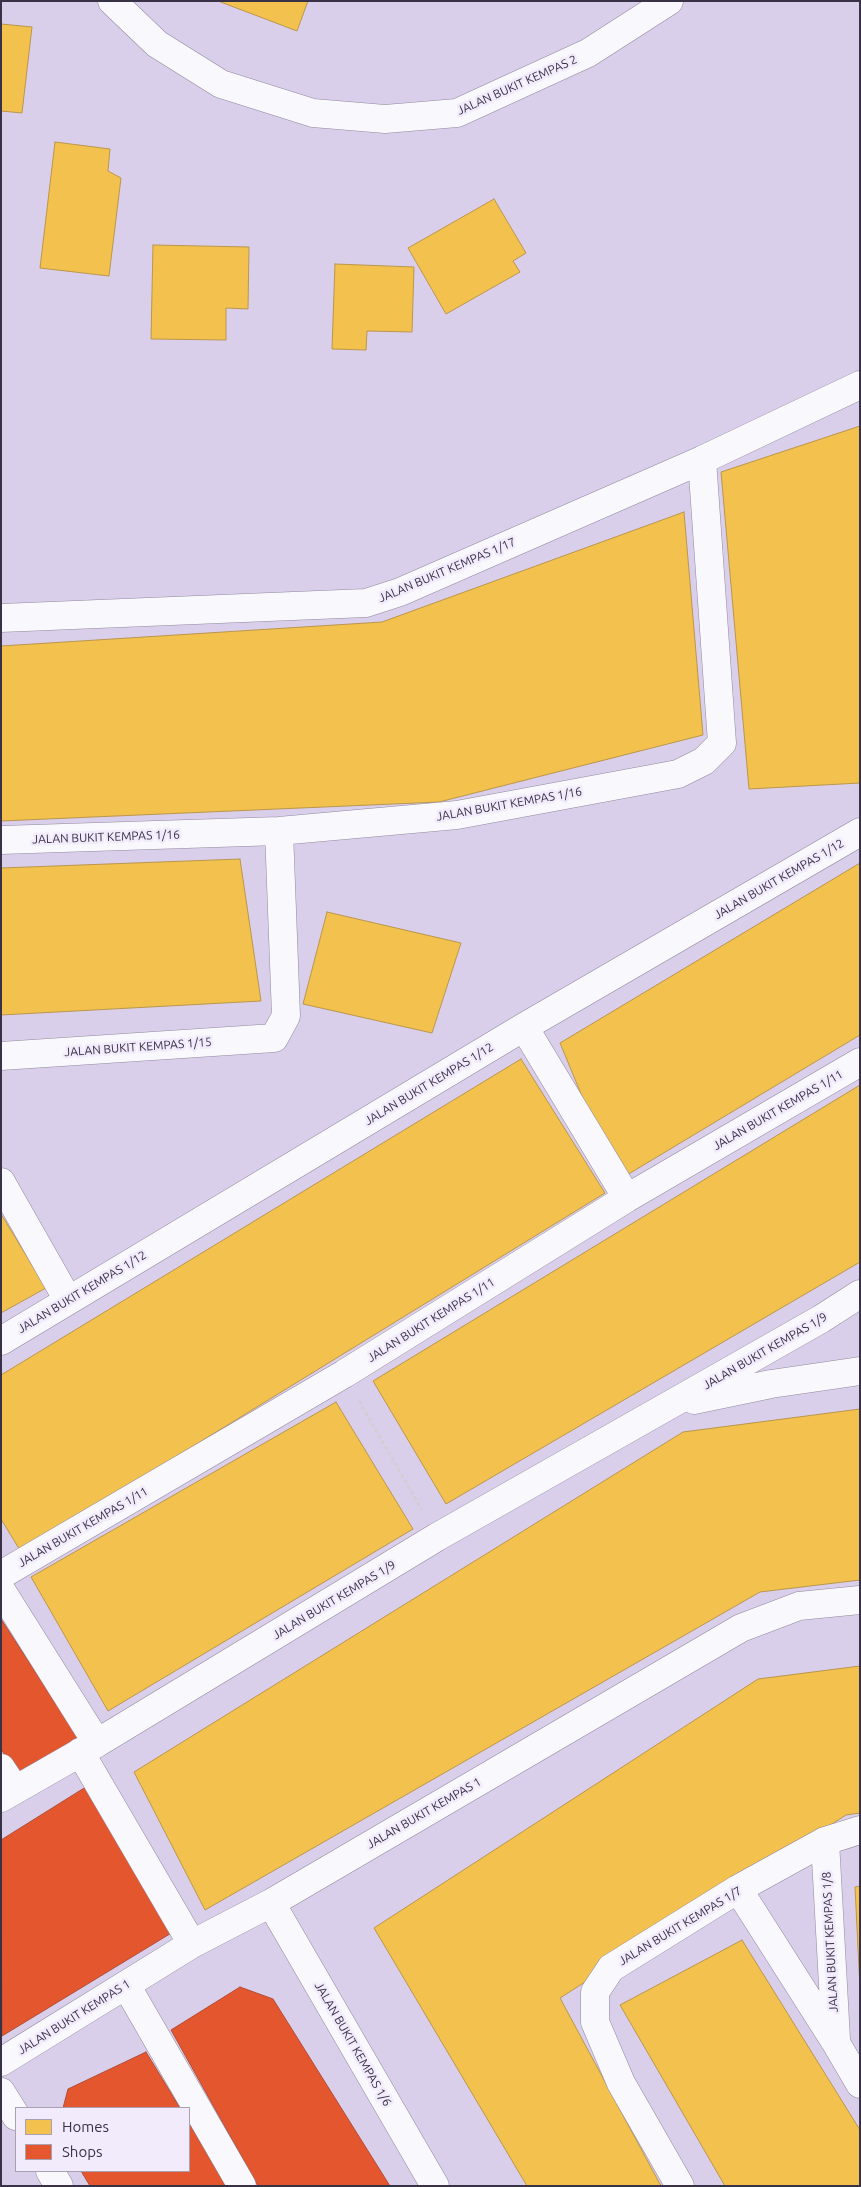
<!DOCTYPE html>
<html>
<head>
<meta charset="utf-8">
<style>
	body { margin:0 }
	#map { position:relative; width:861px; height:2187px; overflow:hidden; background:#dacfeb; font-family:Ubuntu,sans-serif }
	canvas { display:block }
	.frame { position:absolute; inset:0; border:2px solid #393146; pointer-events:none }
	.legend { position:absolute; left:15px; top:2107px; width:175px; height:65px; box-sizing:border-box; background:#f1ebfc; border:1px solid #a7a1b3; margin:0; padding:6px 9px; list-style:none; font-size:15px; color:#393146 }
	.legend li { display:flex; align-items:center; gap:10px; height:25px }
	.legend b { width:25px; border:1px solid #a7a1b3 }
</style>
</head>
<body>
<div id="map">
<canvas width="861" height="2187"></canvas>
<div class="frame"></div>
<ul class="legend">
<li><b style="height:14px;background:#f2c14e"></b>Homes</li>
<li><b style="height:14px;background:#e4572e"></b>Shops</li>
</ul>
</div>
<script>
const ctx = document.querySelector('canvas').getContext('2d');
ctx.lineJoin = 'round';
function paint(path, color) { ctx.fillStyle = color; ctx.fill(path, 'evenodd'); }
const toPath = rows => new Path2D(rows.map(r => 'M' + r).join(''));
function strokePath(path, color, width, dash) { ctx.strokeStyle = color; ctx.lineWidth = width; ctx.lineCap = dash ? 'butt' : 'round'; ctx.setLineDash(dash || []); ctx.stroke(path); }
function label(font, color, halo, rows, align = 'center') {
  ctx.font = font + ' Ubuntu,sans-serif'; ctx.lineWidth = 5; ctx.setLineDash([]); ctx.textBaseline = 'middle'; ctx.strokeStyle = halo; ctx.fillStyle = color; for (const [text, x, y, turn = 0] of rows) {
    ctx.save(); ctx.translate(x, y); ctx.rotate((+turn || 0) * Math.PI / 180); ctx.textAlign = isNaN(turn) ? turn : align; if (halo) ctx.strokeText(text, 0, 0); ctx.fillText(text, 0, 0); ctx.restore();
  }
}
const homes = toPath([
	[218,1,308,1,297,31,218,1],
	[1,24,32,27,22,113,1,111,1,24],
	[55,142,110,149,108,171,121,178,109,276,40,268,55,142],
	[494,199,526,253,513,261,520,272,446,314,408,248,494,199],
	[153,245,249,247,248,309,226,308,226,340,151,339,153,245],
	[335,264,414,267,412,332,367,331,366,350,332,349,335,264],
	[860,426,860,783,749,789,721,472,860,426],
	[684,512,703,735,439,802,1,821,1,646,382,622,684,512],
	[240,859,261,1001,1,1015,1,868,240,859],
	[860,863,860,1035,617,1181,560,1043,860,863],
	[327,912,461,943,432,1033,303,1004,327,912],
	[521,1059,605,1193,21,1552,1,1519,1,1375,521,1059],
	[860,1085,860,1262,446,1504,373,1381,860,1085],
	[1,1214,46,1288,1,1313,1,1214],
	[336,1402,413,1529,108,1711,31,1577,336,1402],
	[860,1409,860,1580,760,1592,205,1910,134,1772,683,1432,860,1409],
	[860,1666,860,1813,846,1815,560,1998,661,2186,527,2186,374,1928,758,1679,860,1666],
	[860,1886,860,1989,855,1887,860,1886],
	[742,1940,860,2130,860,2186,725,2186,620,2005,742,1940]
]);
const shops = toPath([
	[1,1619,78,1738,17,1774,1,1749,1,1619],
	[89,1785,173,1932,2,2036,1,1840,89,1785],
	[240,1987,273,1999,390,2186,258,2186,171,2030,240,1987],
	[146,2052,180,2108,63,2108,68,2089,146,2052],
	[189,2123,226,2186,90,2186,81,2171,189,2171,189,2123]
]);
const path = toPath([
	[359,1401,422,1510]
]);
const minor = toPath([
	[112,1,157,44,221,84,313,113,385,119,457,113,588,53,669,1],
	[1,618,366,603,400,592,702,460,860,385],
	[1,840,279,831,457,815,678,774,704,761,722,743,702,460],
	[524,1027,627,1198],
	[1,1056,274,1038,286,1016,279,831],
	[1,1182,68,1300],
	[1,1341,524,1027,860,832],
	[694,1400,771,1384,860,1371],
	[1,1575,344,1374,627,1198,860,1062],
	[1,1590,97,1743],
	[80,1752,192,1944],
	[1,1768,15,1789],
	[1,1798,97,1743,437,1537,821,1319,860,1294],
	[825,1841,836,2039],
	[738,1889,836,2043,860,2084],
	[271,1903,435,2186],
	[126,1985,242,2186],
	[1,2062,192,1944,271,1903,741,1628,799,1606,860,1600],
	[1,2092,16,2116],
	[50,2171,59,2186],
	[680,2186,621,2083,595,2022,595,1992,611,1968,738,1889,825,1841,860,1830]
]);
const streetNames = [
	["JALAN BUKIT KEMPAS 2",517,85,-24],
	["JALAN BUKIT KEMPAS 1/17",447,570,-23],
	["JALAN BUKIT KEMPAS 1/16",509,804,-10],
	["JALAN BUKIT KEMPAS 1/16",106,837,-2],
	["JALAN BUKIT KEMPAS 1/12",779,879,-30],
	["JALAN BUKIT KEMPAS 1/15",138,1047,-4],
	["JALAN BUKIT KEMPAS 1/12",429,1084,-31],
	["JALAN BUKIT KEMPAS 1/11",778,1110,-30],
	["JALAN BUKIT KEMPAS 1/12",82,1292,-31],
	["JALAN BUKIT KEMPAS 1/11",431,1320,-32],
	["JALAN BUKIT KEMPAS 1/9",765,1351,-30],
	["JALAN BUKIT KEMPAS 1/11",83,1527,-30],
	["JALAN BUKIT KEMPAS 1/9",334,1600,-31],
	["JALAN BUKIT KEMPAS 1",424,1813,-30],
	["JALAN BUKIT KEMPAS 1/7",680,1926,-31],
	["JALAN BUKIT KEMPAS 1/8",830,1942,-93],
	["JALAN BUKIT KEMPAS 1",74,2017,-32],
	["JALAN BUKIT KEMPAS 1/6",353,2044,60]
];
paint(homes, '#f2c14e');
strokePath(homes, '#ba964c', 1);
paint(shops, '#e4572e');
strokePath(shops, '#b14c35', 1);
strokePath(minor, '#90889c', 29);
strokePath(path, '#d2ced6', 3, [4, 2.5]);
strokePath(minor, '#f9f8fc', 28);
label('12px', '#393146', '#f1ebfc', streetNames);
</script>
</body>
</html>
